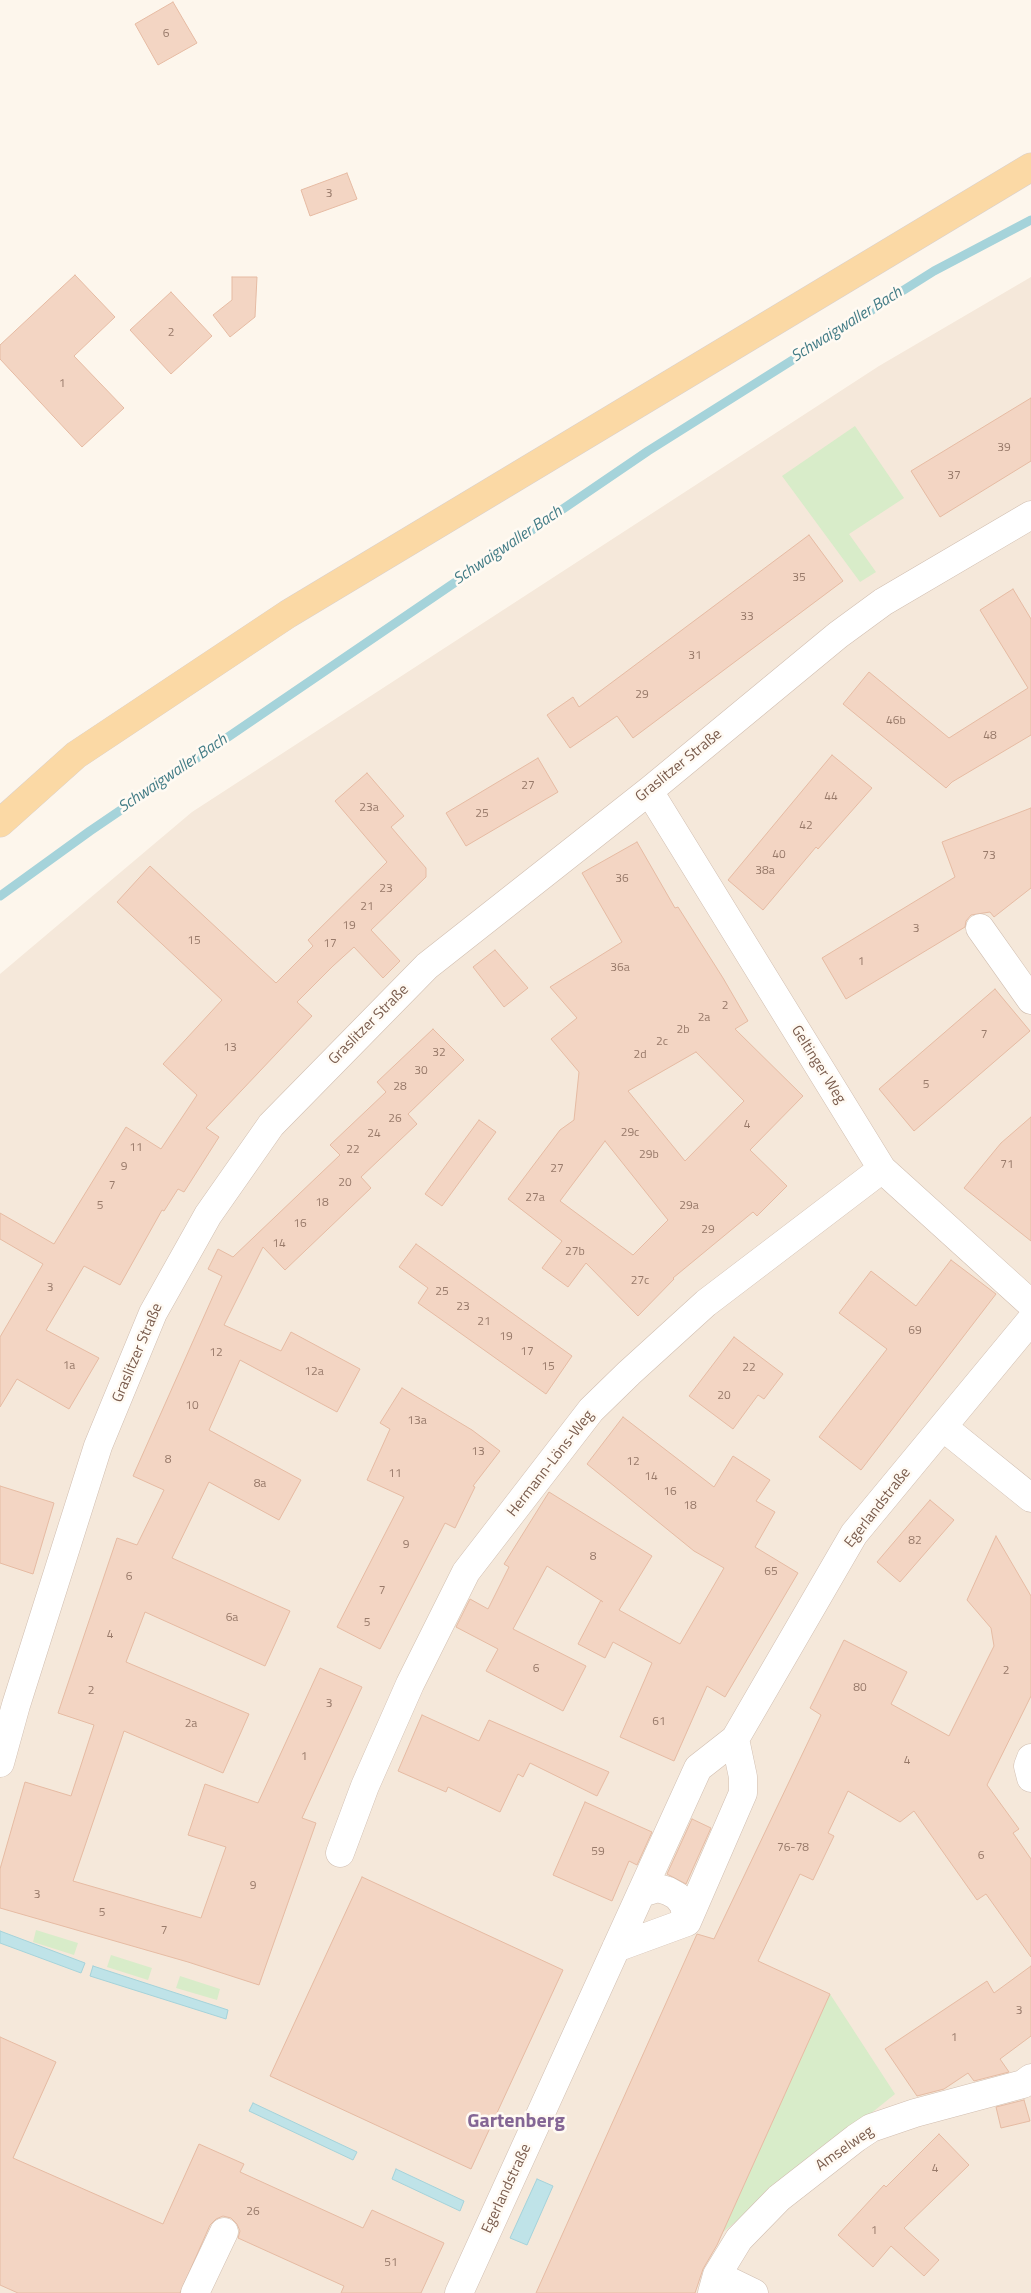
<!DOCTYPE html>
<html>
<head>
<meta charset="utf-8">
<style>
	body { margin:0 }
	canvas { display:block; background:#fdf6ec }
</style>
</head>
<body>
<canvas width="1031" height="2293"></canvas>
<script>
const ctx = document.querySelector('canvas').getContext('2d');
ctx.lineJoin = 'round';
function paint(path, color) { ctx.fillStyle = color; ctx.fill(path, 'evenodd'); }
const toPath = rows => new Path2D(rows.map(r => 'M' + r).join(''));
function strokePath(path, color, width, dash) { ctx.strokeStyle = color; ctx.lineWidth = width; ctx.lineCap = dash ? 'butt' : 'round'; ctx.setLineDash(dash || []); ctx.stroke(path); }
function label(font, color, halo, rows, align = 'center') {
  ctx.font = font + ' "Titillium Web",sans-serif'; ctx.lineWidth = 5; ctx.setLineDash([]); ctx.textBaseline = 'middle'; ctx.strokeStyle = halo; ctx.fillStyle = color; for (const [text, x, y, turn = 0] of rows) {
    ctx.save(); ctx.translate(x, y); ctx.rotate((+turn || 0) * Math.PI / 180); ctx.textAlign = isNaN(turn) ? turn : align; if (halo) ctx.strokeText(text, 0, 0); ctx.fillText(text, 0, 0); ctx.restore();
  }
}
const residential = toPath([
	[1031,277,1031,2293,0,2293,0,974,192,812,879,366]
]);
const green = toPath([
	[855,426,904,498,849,534,876,572,860,582,782,476],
	[36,1930,78,1943,74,1955,33,1942],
	[111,1955,152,1968,148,1980,107,1967],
	[180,1976,220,1989,217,2000,176,1988],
	[830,1994,895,2094,723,2232]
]);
const water = toPath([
	[0,1931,85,1963,81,1973,0,1943,0,1931],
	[93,1966,228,2010,226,2019,90,1976,93,1966],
	[253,2103,357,2152,353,2160,249,2111,253,2103],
	[396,2169,464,2201,460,2211,392,2179,396,2169],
	[537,2179,553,2186,527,2245,510,2238,537,2179]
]);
const stream = toPath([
	[0,896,90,831,648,451,934,271,1031,220]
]);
const building = toPath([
	[173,2,197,43,158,65,135,24,173,2],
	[347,173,357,199,310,216,301,190,347,173],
	[75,275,115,317,74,356,124,408,82,447,0,359,0,345,75,275],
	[232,277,257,277,255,317,230,337,213,315,232,300,232,277],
	[171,292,212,336,171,374,130,330,171,292],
	[1031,398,1031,461,940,517,911,471,1031,398],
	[809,535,843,581,633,738,617,716,570,748,547,715,573,697,579,707,809,535],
	[1013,589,1031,619,1031,735,952,782,946,788,843,704,869,672,949,738,1028,688,980,610,1013,589],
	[832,755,872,788,818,849,816,847,763,910,728,880,832,755],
	[538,758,558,792,466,846,446,813,538,758],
	[367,773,404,816,391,827,426,868,426,877,371,930,400,961,383,978,354,947,333,966,297,1002,312,1016,206,1128,219,1137,184,1192,178,1189,164,1211,162,1210,120,1285,84,1266,46,1330,99,1358,69,1409,17,1379,0,1407,0,1337,43,1264,0,1239,0,1213,54,1244,126,1127,161,1149,197,1095,163,1064,222,1000,117,902,150,866,276,983,313,946,308,940,387,862,335,801,367,773],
	[1031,808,1031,888,994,917,990,912,971,915,966,921,965,927,846,999,822,958,955,877,942,842,1031,808],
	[637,842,675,908,678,907,723,978,748,1021,735,1029,803,1096,750,1150,787,1186,757,1216,753,1212,673,1278,674,1279,638,1316,586,1263,568,1287,542,1268,562,1241,508,1199,560,1130,574,1120,579,1072,551,1039,577,1018,550,987,622,942,582,873,637,842],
	[696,1052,744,1101,685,1161,628,1091,696,1052],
	[605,1141,668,1220,633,1255,560,1201,605,1141],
	[495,950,528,988,504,1007,473,967,495,950],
	[995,989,1030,1031,914,1131,879,1089,995,989],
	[433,1029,464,1060,408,1114,417,1124,361,1177,371,1188,285,1270,263,1247,224,1325,281,1351,291,1332,360,1369,337,1412,240,1360,209,1430,301,1480,279,1520,209,1482,172,1558,290,1611,265,1666,145,1612,126,1662,249,1714,223,1773,124,1731,73,1881,201,1918,226,1847,188,1835,205,1784,258,1803,320,1668,362,1687,302,1818,316,1823,259,1985,188,1962,0,1908,0,1869,25,1782,71,1796,94,1725,58,1713,117,1538,137,1545,164,1490,133,1476,222,1276,208,1269,218,1249,233,1257,340,1155,330,1145,386,1092,377,1082,433,1029],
	[1031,1117,1031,1241,964,1188,1001,1143,1031,1117],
	[479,1120,496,1132,442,1206,425,1194,479,1120],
	[416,1244,572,1356,546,1394,418,1303,428,1288,399,1267,416,1244],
	[951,1260,996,1294,861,1470,819,1437,887,1349,839,1313,871,1271,916,1306,951,1260],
	[734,1337,783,1374,764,1399,758,1395,733,1429,689,1396,734,1337],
	[402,1388,472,1430,500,1451,473,1486,475,1487,455,1528,445,1523,380,1649,337,1627,404,1497,367,1480,390,1429,380,1423,402,1388],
	[623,1417,714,1487,733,1456,770,1480,756,1501,775,1512,755,1547,798,1573,725,1697,707,1686,674,1761,620,1737,652,1663,613,1642,605,1658,578,1644,601,1600,603,1602,547,1566,513,1629,586,1666,563,1711,486,1671,498,1649,456,1627,470,1599,488,1609,509,1567,504,1564,549,1492,652,1556,619,1610,680,1644,724,1568,694,1551,587,1464,623,1417],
	[0,1486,54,1503,33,1574,0,1563,0,1486],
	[930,1500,954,1520,900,1582,877,1562,930,1500],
	[996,1536,1031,1596,1031,1696,987,1785,1019,1829,1013,1833,1031,1859,1031,1957,986,1894,977,1900,914,1811,900,1822,848,1791,828,1833,834,1836,813,1880,800,1874,758,1961,830,1994,717,2245,703,2269,695,2293,536,2293,697,1934,714,1939,821,1715,810,1708,844,1640,907,1672,891,1704,949,1736,994,1646,991,1628,967,1600,996,1536],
	[422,1715,479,1741,489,1720,609,1772,597,1796,530,1763,523,1777,518,1774,500,1812,448,1787,446,1792,398,1771,422,1715],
	[585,1802,652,1832,637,1865,629,1861,612,1901,553,1875,585,1802],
	[692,1819,711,1828,686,1884,667,1874,692,1819],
	[362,1877,563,1970,471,2169,270,2076,362,1877],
	[1031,1966,1031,2036,1000,2059,1009,2072,974,2081,968,2073,944,2089,917,2096,885,2049,987,1981,994,1993,1031,1966],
	[0,2037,56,2062,13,2158,163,2224,199,2144,244,2164,240,2172,363,2228,372,2210,444,2243,421,2293,341,2293,344,2286,238,2238,240,2231,237,2224,231,2218,223,2216,216,2219,210,2225,180,2293,18,2293,0,2285,0,2037],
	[1024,2100,1030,2121,1001,2128,996,2107,1024,2100],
	[939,2134,969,2165,904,2228,939,2260,924,2276,891,2246,873,2267,838,2235,884,2185,886,2187,939,2134]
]);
const street = toPath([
	[649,791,882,1169,1031,1304],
	[980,928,1031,1000],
	[943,1427,1031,1498],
	[1031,1758,1028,1766,1031,1778],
	[0,1763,16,1705,98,1446,153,1313,208,1215,271,1125,427,966,649,791,838,635,883,602,1031,515],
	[340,1853,365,1786,410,1684,466,1572,591,1410,629,1373,706,1303,882,1169],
	[641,1893,658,1888,668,1891,677,1896,684,1905,687,1922],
	[616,1948,687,1922,743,1793,743,1777,735,1739],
	[717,2275,754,2293],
	[195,2293,224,2232],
	[459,2293,698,1768,735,1739,854,1534,1031,1320],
	[712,2293,717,2275,739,2239,779,2198,856,2138,871,2128,915,2113,1023,2084,1031,2078]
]);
const primary = toPath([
	[0,823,76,755,288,614,1031,167]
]);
const numberNames = [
	["6",166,34],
	["3",329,194],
	["2",171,333],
	["1",62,384],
	["39",1004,448],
	["37",954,476],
	["35",799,578],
	["33",747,617],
	["31",695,656],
	["29",642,695],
	["46b",896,721],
	["48",990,736],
	["27",528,786],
	["44",831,797],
	["23a",369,808],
	["25",482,814],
	["42",806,826],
	["40",779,855],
	["73",989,856],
	["38a",765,871],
	["36",622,879],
	["23",386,889],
	["21",367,907],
	["19",349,926],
	["3",916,929],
	["15",194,941],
	["17",330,944],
	["1",861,962],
	["36a",620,968],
	["2",725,1006],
	["2a",704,1018],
	["2b",683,1030],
	["7",984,1035],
	["2c",662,1042],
	["13",230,1048],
	["32",439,1053],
	["2d",640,1055],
	["30",421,1071],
	["5",926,1085],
	["28",400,1087],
	["26",395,1119],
	["4",747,1125],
	["29c",630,1133],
	["24",374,1134],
	["11",136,1148],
	["22",353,1150],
	["29b",649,1155],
	["71",1007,1165],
	["9",124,1167],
	["27",557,1169],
	["20",345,1183],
	["7",112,1186],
	["27a",535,1198],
	["18",322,1203],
	["5",100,1206],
	["29a",689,1206],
	["16",300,1224],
	["29",708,1230],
	["14",279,1244],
	["27b",575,1252],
	["27c",640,1281],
	["3",50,1288],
	["25",442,1292],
	["23",463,1307],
	["21",484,1322],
	["69",915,1331],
	["19",506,1337],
	["17",527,1352],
	["12",216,1353],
	["1a",69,1366],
	["15",548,1367],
	["22",749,1368],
	["12a",314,1372],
	["20",724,1396],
	["10",192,1406],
	["13a",417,1421],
	["13",478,1452],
	["8",168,1460],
	["12",633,1462],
	["11",395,1474],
	["14",651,1477],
	["8a",260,1484],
	["16",670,1492],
	["18",690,1506],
	["82",915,1541],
	["9",406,1545],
	["8",593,1557],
	["65",771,1572],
	["6",129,1577],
	["7",382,1591],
	["6a",232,1618],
	["5",367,1623],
	["4",110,1635],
	["6",536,1669],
	["2",1006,1671],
	["80",860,1688],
	["2",91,1691],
	["3",329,1704],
	["61",659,1722],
	["2a",191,1724],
	["1",304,1757],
	["4",907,1761],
	["76-78",793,1848],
	["59",598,1852],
	["6",981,1856],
	["9",253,1886],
	["3",37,1895],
	["5",102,1913],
	["7",164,1931],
	["3",1019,2011],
	["1",954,2038],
	["4",935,2169],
	["26",253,2212],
	["1",874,2231],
	["51",391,2263]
];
const streetNames = [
	["Graslitzer Straße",679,766,-39],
	["Graslitzer Straße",369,1025,-45],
	["Geltinger Weg",818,1065,58],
	["Graslitzer Straße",138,1353,-67],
	["Hermann-Löns-Weg",551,1464,-52],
	["Egerlandstraße",878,1508,-52],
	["Amselweg",845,2149,-35],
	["Egerlandstraße",507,2189,-65]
];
const waterNames = [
	["Schwaigwaller Bach",847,325,-32],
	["Schwaigwaller Bach",508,546,-34],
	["Schwaigwaller Bach",173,774,-34]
];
const districtNames = [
	["Gartenberg",516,2122]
];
paint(residential, '#f5e8da');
paint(green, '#d8ecc9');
paint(water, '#bfe3e8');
strokePath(water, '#a5d3da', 1);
strokePath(stream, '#a5d3da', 9);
paint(building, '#f3d5c3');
strokePath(building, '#e6bba3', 1);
strokePath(street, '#d1beb0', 29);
strokePath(primary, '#dad1cd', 29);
strokePath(street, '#fff', 28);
strokePath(primary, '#fbd9a5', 28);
label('12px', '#987a6a', null, numberNames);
label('15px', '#7a5c4d', '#fffaf3', streetNames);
label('italic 16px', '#437c86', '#fffaf3', waterNames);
label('bold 20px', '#846695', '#fffaf3', districtNames);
</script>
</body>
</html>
